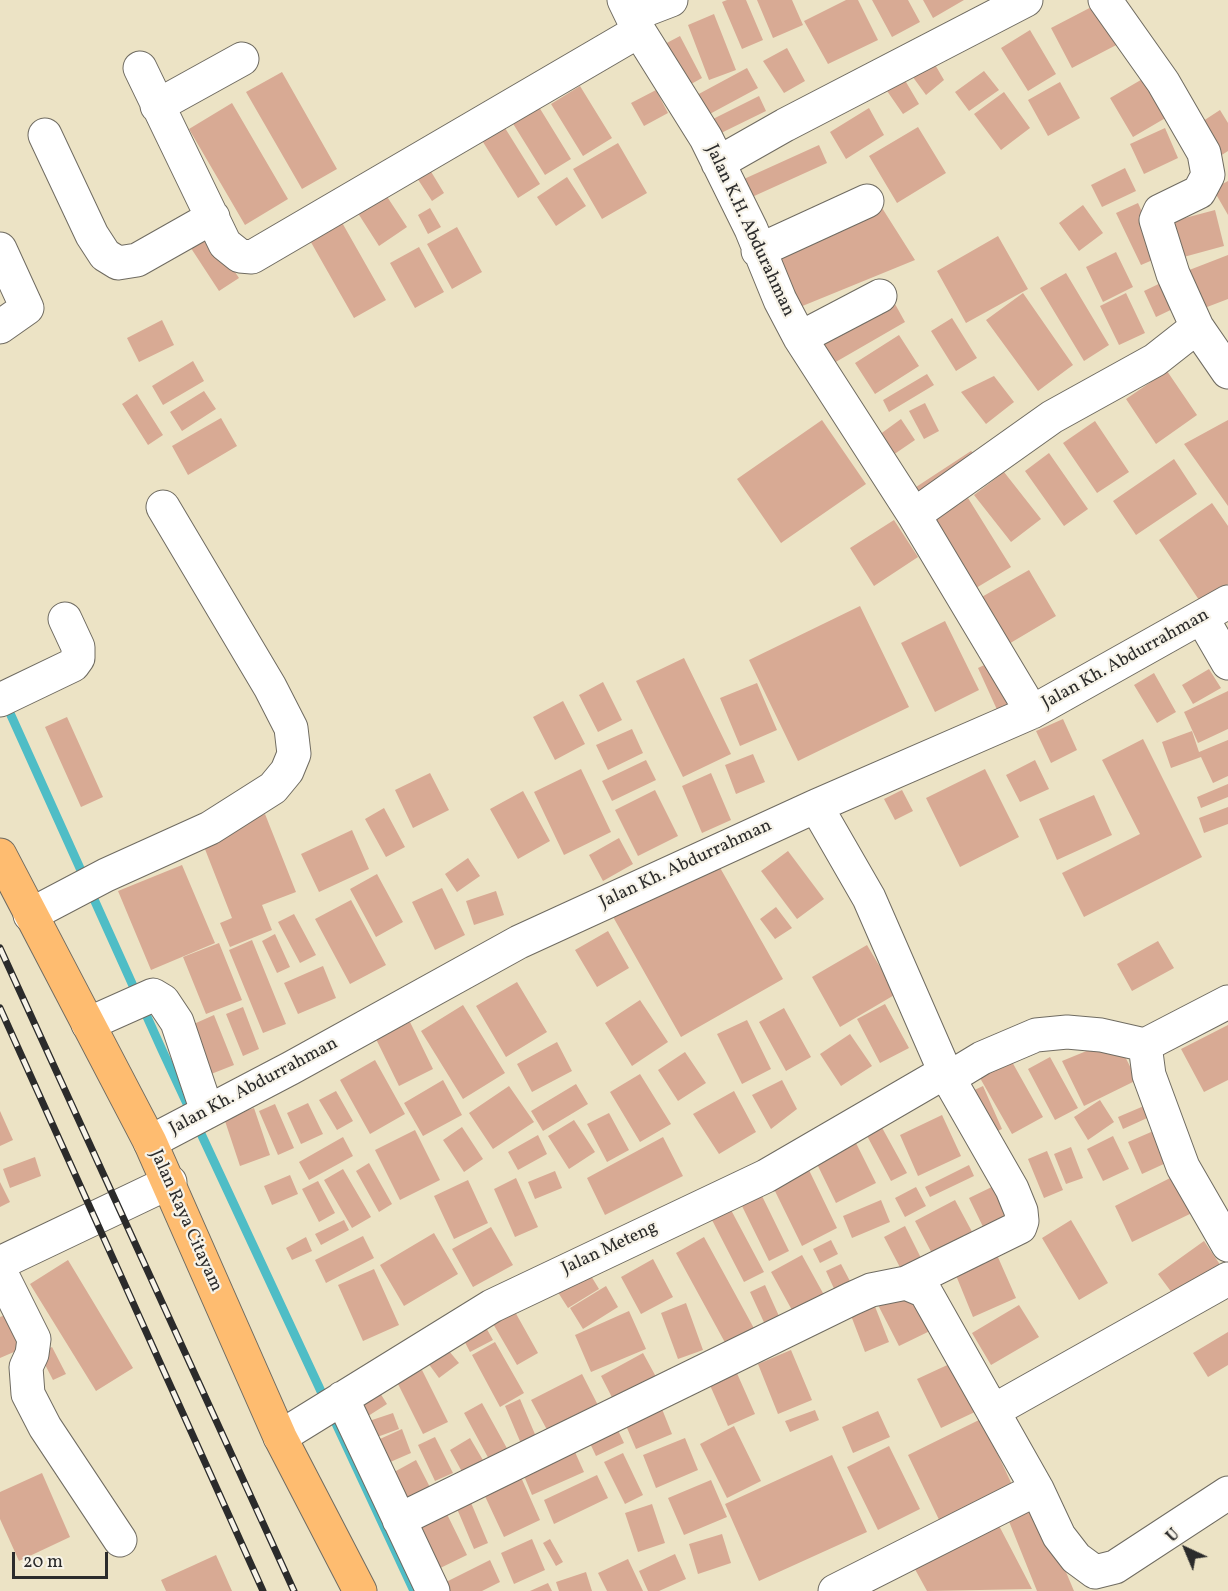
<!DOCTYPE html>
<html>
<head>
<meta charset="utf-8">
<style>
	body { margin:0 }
	#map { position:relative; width:1228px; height:1591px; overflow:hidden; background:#ece3c5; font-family:Vollkorn,serif }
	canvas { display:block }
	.north { position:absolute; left:1156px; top:1519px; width:60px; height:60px; -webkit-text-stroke:4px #f7f3e8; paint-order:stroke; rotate:316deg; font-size:16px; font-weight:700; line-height:24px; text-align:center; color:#2b2b2b }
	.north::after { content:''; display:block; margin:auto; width:21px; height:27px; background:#2b2b2b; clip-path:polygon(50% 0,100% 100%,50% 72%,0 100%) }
	.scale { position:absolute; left:12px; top:1552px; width:96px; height:27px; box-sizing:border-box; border:3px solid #2b2b2b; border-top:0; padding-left:8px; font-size:18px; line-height:21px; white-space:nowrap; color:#2b2b2b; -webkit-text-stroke:4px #f7f3e8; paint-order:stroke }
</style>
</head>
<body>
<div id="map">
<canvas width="1228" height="1591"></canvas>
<div class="north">U</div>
<div class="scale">20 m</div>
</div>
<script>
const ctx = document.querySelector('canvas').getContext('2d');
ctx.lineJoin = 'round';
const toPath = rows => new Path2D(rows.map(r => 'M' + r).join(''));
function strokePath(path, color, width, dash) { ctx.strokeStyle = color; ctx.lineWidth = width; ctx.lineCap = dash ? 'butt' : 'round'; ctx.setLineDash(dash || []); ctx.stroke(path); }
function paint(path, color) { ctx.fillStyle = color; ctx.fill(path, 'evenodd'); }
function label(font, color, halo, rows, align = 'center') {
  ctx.font = font + ' Vollkorn,serif'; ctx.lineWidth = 4.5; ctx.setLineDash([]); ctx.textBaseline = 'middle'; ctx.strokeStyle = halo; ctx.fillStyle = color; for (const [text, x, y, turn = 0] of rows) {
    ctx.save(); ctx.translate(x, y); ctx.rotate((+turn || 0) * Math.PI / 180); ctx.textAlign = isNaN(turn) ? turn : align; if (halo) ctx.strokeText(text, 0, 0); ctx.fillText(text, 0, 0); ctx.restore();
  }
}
const stream = toPath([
	[5,702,162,1050,414,1591]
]);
const building = toPath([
	[727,0,746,0,763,40,742,49,722,2],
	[757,0,792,0,803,25,773,38],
	[846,0,858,0,878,40,828,64,804,21],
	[872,0,908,0,920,22,892,37],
	[923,0,964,0,933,18],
	[1103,1,1124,41,1072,68,1051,28],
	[714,14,736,70,709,80,688,25],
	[1030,30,1056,74,1028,91,1001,48],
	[680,36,702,78,682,89,661,46],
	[787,48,805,81,784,93,763,61],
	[930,56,944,80,926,95,907,69],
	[747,68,758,88,706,116,695,96],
	[984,71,999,90,969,111,955,92],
	[282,72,337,169,302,189,246,92],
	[1151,74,1174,113,1133,137,1110,98],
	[903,77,919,104,903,114,885,88],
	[1060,82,1080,118,1048,136,1028,100],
	[580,86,612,138,583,156,551,104],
	[656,90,668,113,644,126,631,103],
	[1004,92,1030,128,1001,150,974,114],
	[759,96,766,111,717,135,707,122],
	[232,103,288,199,245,225,189,129],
	[539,107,571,159,545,175,512,122],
	[869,108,884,135,846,159,830,132],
	[1220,110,1228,123,1228,151,1217,158,1197,125],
	[500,120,540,184,518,198,478,134],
	[918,127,946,173,897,203,869,156],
	[1165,128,1178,158,1144,174,1130,144],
	[618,143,647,193,602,219,573,169],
	[819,145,827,163,752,197,744,179],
	[1125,168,1136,191,1102,207,1091,185],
	[430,170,444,193,432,201,417,178],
	[567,177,586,206,556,226,537,197],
	[1228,181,1228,215,1213,189],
	[382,189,407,227,379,246,354,207],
	[877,200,915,260,800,307,773,254],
	[1138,203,1162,256,1141,265,1116,213],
	[1083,205,1103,233,1079,251,1059,223],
	[430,208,441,227,428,234,418,215],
	[1215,210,1224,246,1180,258,1170,222],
	[340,219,386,300,354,318,308,237],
	[205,227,239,278,219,291,185,239],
	[457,227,482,272,452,289,427,244],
	[998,236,1028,289,966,323,937,271],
	[419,247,444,292,415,308,390,263],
	[1116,252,1133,287,1103,302,1086,267],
	[1228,255,1228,299,1194,312,1179,274],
	[1066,273,1109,345,1084,361,1040,288],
	[1169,279,1181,305,1156,317,1144,291],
	[1023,293,1073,365,1038,391,986,320],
	[1126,293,1145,333,1119,345,1100,306],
	[890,295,905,322,834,363,818,335],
	[952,318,977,358,956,371,931,331],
	[162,320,174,345,139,362,127,338],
	[899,335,919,366,875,394,855,363],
	[193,361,204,381,163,405,152,386],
	[1167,371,1197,415,1156,444,1126,399],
	[927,374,934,385,889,412,883,400],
	[994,376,1014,402,986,424,961,392],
	[204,391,216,409,182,431,170,412],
	[137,394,163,435,148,445,122,404],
	[925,403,939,431,924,439,909,411],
	[221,418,237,446,188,475,172,446],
	[901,419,915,440,893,455,879,435],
	[822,420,866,484,781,543,737,479],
	[1228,420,1228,506,1184,444],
	[1095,421,1129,472,1097,493,1063,443],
	[971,451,984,462,922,504,913,489],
	[1049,453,1088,509,1064,526,1025,471],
	[1174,459,1197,494,1136,535,1113,501],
	[1004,472,1041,519,1011,542,974,495],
	[968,498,1011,567,976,588,934,520],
	[1212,503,1228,526,1228,584,1201,603,1159,540],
	[894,520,918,557,874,586,850,548],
	[1029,570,1056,616,1007,645,980,598],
	[860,606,909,707,798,761,749,660],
	[945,621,979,690,935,712,901,643],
	[684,658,731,754,683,777,636,681],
	[995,660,1016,706,999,714,978,668],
	[1209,669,1221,688,1193,704,1182,685],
	[1154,673,1176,712,1157,723,1134,685],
	[603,682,622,720,598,732,579,695],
	[757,683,777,730,740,746,720,698],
	[1228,691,1228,729,1198,743,1184,712],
	[563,701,585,744,555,760,533,717],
	[67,717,103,797,81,807,45,727],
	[1063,719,1077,750,1051,763,1036,731],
	[632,729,643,753,608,770,596,745],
	[1192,731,1199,752,1228,740,1228,776,1213,783,1201,757,1171,768,1162,742],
	[1143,739,1202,857,1084,917,1062,873,1140,834,1102,760],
	[753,754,765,782,736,794,725,765],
	[646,760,656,780,612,801,602,781],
	[1035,760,1049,789,1020,802,1006,775],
	[581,769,611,832,564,855,534,792],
	[985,769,1019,837,960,867,926,798],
	[430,773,449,810,413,828,395,790],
	[711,773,731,820,702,833,682,786],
	[1228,784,1228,797,1201,808,1197,797],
	[655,790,678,836,638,856,615,810],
	[902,790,913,811,895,820,884,799],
	[523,791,550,841,518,859,490,809],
	[1094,795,1112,835,1057,860,1039,819],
	[1228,807,1228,824,1204,833,1199,818],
	[384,808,405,847,386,857,365,819],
	[265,814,296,892,262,905,272,930,230,947,220,923,232,918,201,839],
	[352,830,369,869,319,892,301,854],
	[619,838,633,864,603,881,589,855],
	[788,851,824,899,797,919,761,871],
	[714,857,783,979,681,1037,612,915],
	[468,858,480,876,457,892,445,874],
	[182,865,215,943,151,970,118,891],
	[377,874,403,922,376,937,350,889],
	[442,888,465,935,435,950,412,902],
	[496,891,504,915,474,925,466,901],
	[351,900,386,965,350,984,315,919],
	[776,907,792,928,775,939,760,919],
	[294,914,316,955,300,963,278,922],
	[608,931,629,968,597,987,575,950],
	[275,934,290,967,277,973,262,941],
	[252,940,286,1024,263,1033,229,950],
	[1158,941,1174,968,1132,991,1117,964],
	[219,943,242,1000,206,1014,183,957],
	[867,945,896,994,840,1027,812,977],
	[323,966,336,998,298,1014,284,983],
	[517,982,547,1032,506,1057,476,1006],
	[640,1000,668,1042,632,1066,605,1023],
	[885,1004,909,1048,880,1063,857,1019],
	[463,1005,505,1073,463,1099,421,1031],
	[243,1007,259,1049,243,1056,226,1014],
	[784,1008,811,1057,786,1071,759,1022],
	[214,1015,234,1065,206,1076,187,1027],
	[747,1020,771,1069,742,1084,717,1034],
	[410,1022,433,1069,399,1086,376,1039],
	[1228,1025,1228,1080,1204,1092,1181,1049],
	[850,1034,872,1066,841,1086,820,1054],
	[1116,1039,1137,1080,1084,1106,1062,1061],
	[557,1042,572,1071,532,1092,517,1064],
	[685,1052,706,1083,678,1101,658,1070],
	[1050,1057,1078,1108,1055,1120,1028,1069],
	[375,1060,405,1114,370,1134,340,1080],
	[1011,1060,1043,1117,1012,1134,980,1078],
	[640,1074,671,1124,640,1142,610,1092],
	[443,1080,462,1115,423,1136,404,1103],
	[782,1080,797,1109,771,1129,752,1095],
	[576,1084,588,1104,543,1131,531,1111],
	[509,1086,534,1122,493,1149,469,1113],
	[983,1086,1002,1129,985,1137,966,1094],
	[336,1091,353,1121,337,1130,319,1100],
	[734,1091,756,1132,719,1154,693,1114],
	[1100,1100,1114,1122,1088,1140,1074,1117],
	[308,1103,323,1134,301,1144,287,1113],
	[1151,1103,1156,1114,1123,1129,1118,1117],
	[275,1104,294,1148,278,1155,259,1111],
	[254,1108,270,1155,240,1166,224,1118],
	[0,1111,13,1140,0,1146],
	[609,1113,629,1150,607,1162,587,1124],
	[942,1115,961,1156,918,1176,900,1135],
	[574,1120,595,1152,569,1169,548,1136],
	[880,1124,907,1173,891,1181,865,1132],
	[1165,1126,1179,1157,1142,1174,1128,1142],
	[462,1127,483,1159,464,1172,443,1140],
	[415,1130,440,1180,400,1200,375,1150],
	[538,1135,547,1154,518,1170,508,1152],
	[1113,1136,1129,1169,1103,1181,1087,1149],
	[343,1137,353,1156,309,1180,299,1162],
	[663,1137,683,1176,605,1215,587,1178],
	[856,1143,876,1183,836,1203,816,1162],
	[1071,1147,1083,1178,1066,1184,1054,1154],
	[1047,1151,1063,1190,1044,1198,1028,1159],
	[35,1157,41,1176,10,1188,3,1169],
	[369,1163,392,1204,379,1212,356,1171],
	[969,1165,974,1176,930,1197,925,1187],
	[808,1168,837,1228,802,1246,772,1185],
	[343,1169,371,1217,352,1228,324,1180],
	[555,1171,562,1188,535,1199,528,1182],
	[290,1175,298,1194,272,1205,264,1186],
	[1176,1175,1194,1212,1132,1242,1115,1206],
	[516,1178,538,1227,515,1237,494,1189],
	[468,1180,488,1223,454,1239,434,1196],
	[318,1181,335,1213,319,1222,302,1189],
	[0,1182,10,1202,0,1207],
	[998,1184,1017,1224,988,1237,969,1198],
	[916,1187,926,1206,905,1217,895,1198],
	[762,1196,789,1251,769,1261,742,1206],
	[881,1200,890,1222,852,1238,843,1216],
	[955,1200,977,1241,937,1263,915,1221],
	[731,1210,764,1272,744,1282,712,1220],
	[344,1220,349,1230,321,1245,315,1234],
	[1071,1220,1108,1283,1079,1300,1042,1238],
	[905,1226,923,1262,903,1273,884,1237],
	[491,1227,513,1265,473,1287,452,1249],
	[434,1233,458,1274,404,1306,380,1265],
	[363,1236,374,1258,326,1283,315,1260],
	[306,1237,312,1251,292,1260,286,1248],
	[704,1237,756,1332,728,1348,676,1253],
	[831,1240,838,1254,820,1263,813,1249],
	[1204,1241,1223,1269,1178,1301,1158,1274],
	[802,1255,829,1304,798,1321,771,1272],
	[997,1255,1016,1298,973,1317,955,1273],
	[653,1259,673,1297,641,1314,621,1277],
	[68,1260,133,1368,96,1391,30,1284],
	[841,1264,852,1285,836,1293,826,1271],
	[585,1266,599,1289,568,1308,554,1286],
	[374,1269,399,1325,363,1341,338,1285],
	[765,1285,783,1325,768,1331,750,1292],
	[606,1286,618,1307,583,1329,570,1308],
	[914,1287,934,1329,899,1346,878,1305],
	[686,1303,703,1350,678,1359,661,1313],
	[874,1304,889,1342,865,1352,850,1313],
	[1019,1305,1039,1337,991,1365,972,1333],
	[514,1310,538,1353,517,1365,492,1322],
	[16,1311,30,1345,0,1358,0,1317],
	[629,1311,646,1349,591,1372,575,1335],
	[480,1317,493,1340,470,1352,458,1329],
	[1228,1332,1228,1365,1208,1377,1193,1353],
	[495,1342,524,1393,500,1407,472,1355],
	[444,1345,459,1363,439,1378,425,1359],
	[52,1347,66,1374,53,1380,39,1353],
	[791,1350,812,1400,778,1414,758,1364],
	[643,1353,661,1386,618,1409,601,1376],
	[956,1361,979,1410,941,1428,917,1379],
	[732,1362,755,1414,728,1426,705,1374],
	[422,1370,448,1422,423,1434,397,1382],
	[582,1374,603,1415,553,1441,531,1400],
	[373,1382,387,1404,365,1418,351,1396],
	[520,1399,540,1446,525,1453,505,1406],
	[658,1399,672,1434,636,1449,621,1414],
	[482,1403,509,1452,491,1463,464,1413],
	[815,1410,819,1420,790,1432,785,1421],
	[878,1411,890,1437,853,1453,842,1427],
	[393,1413,399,1429,369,1440,363,1423],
	[981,1419,1016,1493,943,1528,908,1455],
	[616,1426,624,1443,596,1456,588,1439],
	[734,1426,761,1481,727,1498,700,1444],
	[402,1429,411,1453,381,1466,371,1443],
	[435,1437,453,1473,435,1481,418,1445],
	[470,1438,487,1467,466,1479,450,1450],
	[685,1438,698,1470,656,1488,643,1455],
	[570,1441,584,1472,532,1495,519,1464],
	[889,1446,920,1509,878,1530,847,1467],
	[623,1453,643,1495,625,1504,604,1462],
	[832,1455,867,1532,759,1581,725,1504],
	[416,1460,434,1495,405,1511,387,1476],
	[42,1473,70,1537,19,1561,0,1519,0,1492],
	[520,1475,540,1520,504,1537,483,1492],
	[597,1475,608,1498,554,1524,544,1500],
	[711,1480,727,1517,684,1535,668,1498],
	[469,1498,488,1543,474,1549,455,1504],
	[1036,1501,1074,1591,1037,1591,1006,1514],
	[652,1504,665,1543,638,1552,625,1513],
	[444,1508,467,1555,430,1573,408,1525],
	[995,1518,1032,1589,927,1591,911,1562],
	[722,1534,731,1563,698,1574,689,1544],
	[532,1539,545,1570,514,1584,501,1553],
	[550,1539,563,1562,556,1566,543,1543],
	[675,1554,686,1579,659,1591,648,1591,639,1571],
	[216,1555,232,1591,166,1591,161,1580],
	[628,1559,643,1591,607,1591,598,1573],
	[490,1560,500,1582,482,1591,436,1591,434,1588],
	[586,1572,592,1591,559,1591,556,1582],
	[548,1583,552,1591,530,1591]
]);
const minor = toPath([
	[624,0,639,31,706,138,751,229,780,300,800,338,914,515,1032,712],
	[1105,0,1163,82,1204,153,1208,175,1199,192,1160,211,1156,220,1173,274,1187,305,1197,327,1228,372],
	[632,15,671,0],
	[140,68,225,244,240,256,252,257,639,31],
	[157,106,242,59],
	[45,135,92,235,105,255,118,263,137,260,213,217],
	[718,163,785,125,1026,0],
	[0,249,27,308,0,327],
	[758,251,867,201],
	[800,338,880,296],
	[914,515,1052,417,1155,360,1197,327],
	[1202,618,1228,663],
	[0,700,73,665,78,658,78,647,65,619],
	[816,806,869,898,945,1072,1012,1189,1021,1211,1022,1221,1020,1227,906,1283],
	[30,915,106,875,210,828,273,788,287,771,294,754,291,728,270,687,163,507],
	[88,1024,153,995,163,1001,177,1022,207,1111],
	[1145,1045,1228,1002],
	[949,1078,982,1058,1036,1035,1067,1032,1101,1035,1145,1045,1149,1075,1183,1167,1228,1245],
	[150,1142,291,1068,519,942,816,806,1032,712,1228,602],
	[0,1263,170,1182],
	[0,1271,34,1339,32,1354,26,1367,28,1394,45,1427,120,1540],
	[342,1398,433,1591],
	[993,1411,1228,1279],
	[280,1437,492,1306,766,1176,945,1072],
	[399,1520,851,1299,871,1290,906,1283,925,1291,1037,1489,1059,1536,1076,1558,1095,1572,1115,1567,1228,1493],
	[835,1591,1037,1489]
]);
const major = toPath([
	[0,855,150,1142,280,1437,360,1591]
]);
const rail = toPath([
	[0,948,294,1591],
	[0,1008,263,1591]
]);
const streetNames = [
	["Jalan K.H. Abdurahman",749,231,65],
	["Jalan Kh. Abdurrahman",1126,660,-29],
	["Jalan Kh. Abdurrahman",686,865,-25],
	["Jalan Kh. Abdurrahman",254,1087,-28],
	["Jalan Raya Citayam",185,1221,66],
	["Jalan Meteng",610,1249,-25]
];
strokePath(stream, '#4fbdc6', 9);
paint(building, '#d8aa94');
strokePath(minor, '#6f6b61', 35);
strokePath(major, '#6f6b61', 35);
strokePath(minor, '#fff', 33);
strokePath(major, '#febc70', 33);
strokePath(rail, '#2b2b2b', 7);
strokePath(rail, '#f7f3e8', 4.5, [14]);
label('18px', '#2b2b2b', '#f7f3e8', streetNames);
</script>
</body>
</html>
